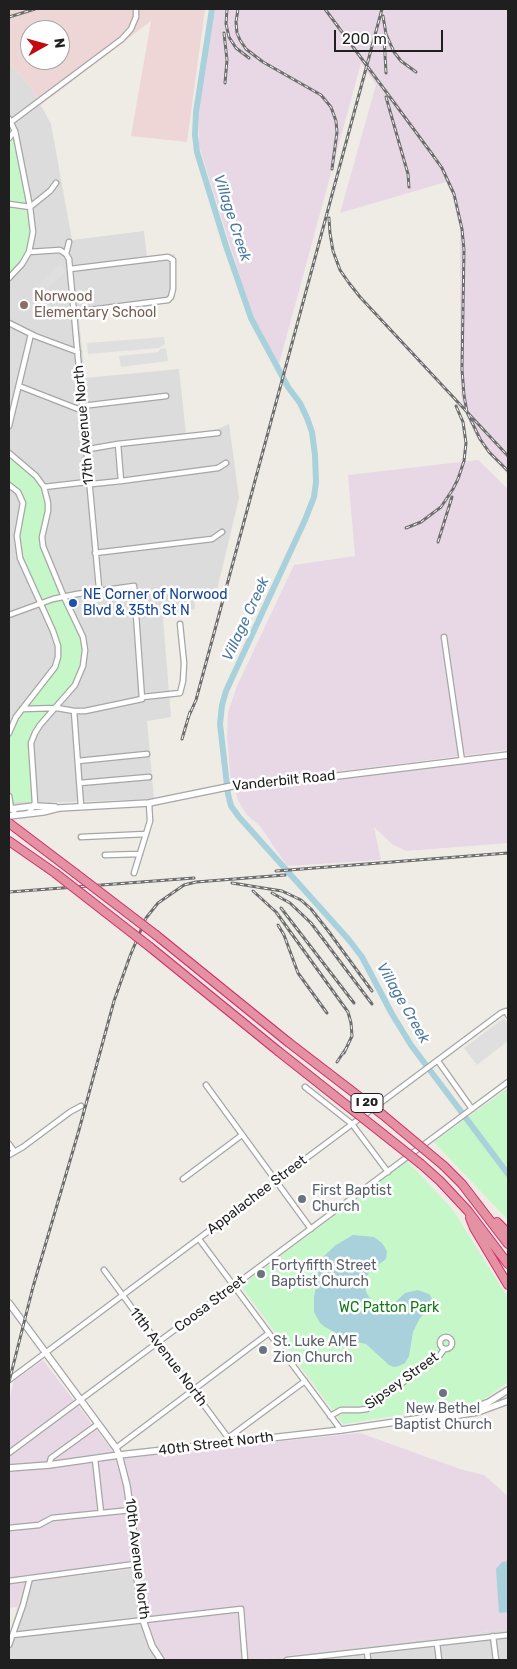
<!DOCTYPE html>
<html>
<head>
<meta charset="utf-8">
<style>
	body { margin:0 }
	#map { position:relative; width:517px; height:1669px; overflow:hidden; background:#efece6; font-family:Rubik,sans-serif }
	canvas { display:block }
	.frame { position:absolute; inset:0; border:10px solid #1f1f1f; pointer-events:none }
	.north { position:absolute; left:20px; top:20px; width:50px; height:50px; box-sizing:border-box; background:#fff; border:1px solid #a5a5a5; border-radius:50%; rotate:83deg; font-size:14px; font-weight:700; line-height:20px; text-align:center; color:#1f1f1f }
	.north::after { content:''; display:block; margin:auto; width:18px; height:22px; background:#c40a0f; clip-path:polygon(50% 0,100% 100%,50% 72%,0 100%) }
	.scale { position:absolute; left:334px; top:30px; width:109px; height:22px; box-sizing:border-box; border:2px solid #1f1f1f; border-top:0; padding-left:6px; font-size:15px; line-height:18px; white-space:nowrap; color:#1f1f1f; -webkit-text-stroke:4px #fff; paint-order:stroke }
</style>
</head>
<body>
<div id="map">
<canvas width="517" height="1669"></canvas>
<div class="frame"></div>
<div class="north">N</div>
<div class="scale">200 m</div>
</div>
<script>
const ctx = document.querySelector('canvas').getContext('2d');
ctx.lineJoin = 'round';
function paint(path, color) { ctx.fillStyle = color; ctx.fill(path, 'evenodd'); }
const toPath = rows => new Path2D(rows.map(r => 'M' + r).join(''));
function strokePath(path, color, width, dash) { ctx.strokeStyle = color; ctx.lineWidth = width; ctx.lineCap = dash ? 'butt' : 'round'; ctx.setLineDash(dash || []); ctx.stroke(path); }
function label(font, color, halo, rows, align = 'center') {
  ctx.font = font + ' Rubik,sans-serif'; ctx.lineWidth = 5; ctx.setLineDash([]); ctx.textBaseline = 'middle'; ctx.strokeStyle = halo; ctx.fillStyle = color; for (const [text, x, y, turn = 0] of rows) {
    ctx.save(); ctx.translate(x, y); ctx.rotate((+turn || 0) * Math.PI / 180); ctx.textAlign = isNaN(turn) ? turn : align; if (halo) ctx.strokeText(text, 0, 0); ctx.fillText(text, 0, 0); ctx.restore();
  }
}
const residential = toPath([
	[9,63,31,87,51,124,72,240,144,231,147,256,175,254,175,297,78,310,85,378,179,369,186,434,214,431,229,424,239,498,217,590,194,594,195,609,163,618,171,717,147,721,154,799,13,804,9,799],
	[132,1569,140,1624,164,1660,9,1660,9,1635,25,1582],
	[508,1629,508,1660,254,1660]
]);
const commercial = toPath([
	[9,9,205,9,187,142,131,136,151,21,41,105,31,87,9,63],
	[30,30,60,30,60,60,30,60]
]);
const industrial = toPath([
	[214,9,508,9,508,475,488,453,478,440,465,412,461,396,460,369,460,230,452,195,446,182,340,213,376,85,361,63,279,364,254,317,245,293,199,146,199,110],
	[478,460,508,489,508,750,318,774,231,783,227,737,228,712,237,686,294,565,355,556,348,475],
	[508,759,508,843,406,851,392,844,374,827,381,860,287,866,260,826,246,814,238,800,235,790,369,776],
	[43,1360,118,1458,360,1433,460,1469,484,1475,508,1496,508,1629,254,1660,164,1660,140,1624,132,1569,25,1582,17,1607,9,1608,9,1401,14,1381]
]);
const park = toPath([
	[9,123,13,137,28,208,30,233,27,251,21,263,9,275,9,238,11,228,9,219],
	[9,454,34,477,41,488,46,505,40,535,40,546,81,642,83,651,81,666,74,684,29,742,33,792,31,802,11,802,9,743,12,730,18,718,57,667,61,656,59,642,21,556,19,537,25,502,15,487,9,482],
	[508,1088,508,1220,434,1142],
	[407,1161,453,1210,508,1298,508,1382,479,1403,343,1424,241,1286]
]);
const parking = toPath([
	[60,264,67,271,43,293,37,287],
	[164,337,165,344,159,348,88,354,87,343],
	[166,348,168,361,121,367,119,356,158,352,160,349],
	[504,1018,508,1024,508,1041,477,1065,464,1048]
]);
const water = toPath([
	[353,1235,374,1237,382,1243,387,1251,386,1259,371,1270,367,1276,365,1283,366,1292,374,1305,381,1308,389,1308,405,1293,418,1290,429,1294,433,1300,431,1301,431,1306,435,1308,437,1306,439,1307,425,1313,420,1318,413,1332,409,1356,405,1363,399,1366,394,1367,389,1365,366,1344,349,1340,325,1327,320,1323,314,1312,314,1298,320,1262,325,1255,336,1245],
	[508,1561,508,1612,499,1613,496,1569,502,1562]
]);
const river = toPath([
	[212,9,196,112,195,135,197,152,226,246,251,318,288,387,300,403,307,418,312,432,315,455,316,482,314,497,305,520,226,691,222,705,220,724,228,794,231,806,239,817,349,940,362,957,392,1014,411,1045,508,1174]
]);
const minor = toPath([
	[9,119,15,131,30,207,33,232,29,252,22,264,9,278],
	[11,122,122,39,131,29,136,17,136,9],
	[9,138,15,131],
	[9,204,30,207,50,191,56,183],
	[29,252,60,250,66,254,69,259,99,588,100,591],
	[66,254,69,242],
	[70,269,168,257,173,260,173,289,171,297,168,300,74,312],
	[9,323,35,336,78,352],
	[19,386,78,409,83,409],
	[82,406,166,396],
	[9,426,31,334],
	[118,444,121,481],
	[86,446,89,449,118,444,218,433],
	[9,453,36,476,44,487,48,503,48,511,42,537,43,546,64,597,83,637,85,650,83,666,75,685,40,725,35,733,31,743,35,803,29,813],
	[9,485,18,492,23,503,17,536,20,558,53,631,58,646,58,657,55,667,16,717,9,733],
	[44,487,87,482,92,484,121,481,218,468,226,463],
	[95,553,212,539,222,532],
	[9,615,53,599,77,594,134,586,142,699],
	[444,637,462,761],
	[22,709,57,708,74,711,85,711,142,699,143,697,180,693,183,681,184,663,180,624],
	[74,711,81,806],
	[78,761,147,754],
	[80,783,149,777],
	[9,796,11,808,16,815],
	[81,837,146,834],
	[105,855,140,854],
	[134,873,150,821,149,803],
	[438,1061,472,1109],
	[206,1085,311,1229],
	[305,1087,352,1124,388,1172],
	[9,1144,14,1151],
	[9,1155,23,1147,70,1112,81,1106],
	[183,1179,242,1135],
	[199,1239,341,1430],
	[104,1270,232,1443],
	'440 1343a6 6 0 1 1 12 0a6 6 0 1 1-12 0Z',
	[9,1380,501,1013,506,1011,508,1015],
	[330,1416,341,1410,359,1410,367,1409,440,1355,444,1349],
	[228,1438,305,1381],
	[116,1448,269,1333],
	[9,1453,508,1082],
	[95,1459,101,1513],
	[49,1465,51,1458,98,1424],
	[9,1528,39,1525,52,1518,131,1510],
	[9,1581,135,1564],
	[13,1635,241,1609,245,1660],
	[493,1636,496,1660],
	[437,1643,439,1660],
	[9,1645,23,1605,30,1578],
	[367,1651,368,1660],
	[287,1660,508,1635]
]);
const tertiary = toPath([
	[9,809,34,806,55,807],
	[9,816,43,812,59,808,149,803,232,786,272,784,508,755],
	[9,1303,116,1448,119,1455,127,1486,134,1536,137,1577,143,1620,152,1646,161,1660],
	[425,1418,432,1419,478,1412,508,1401],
	[9,1468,49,1465,119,1455,341,1430,423,1418,432,1414,474,1408,489,1402,508,1390]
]);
const motorway = toPath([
	[9,823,75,873],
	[9,841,55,873],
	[156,935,288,1042],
	[150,947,278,1051],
	[421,1164,440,1181,468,1211,508,1264],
	[444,1166,462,1184,508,1244],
	[470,1218,474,1228,508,1285],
	[497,1222,508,1233]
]);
const rail = toPath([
	[227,9,226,24,229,37,236,48,249,58],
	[238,9,236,22,237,33,240,40,246,49,263,62,321,95,331,107,336,121,337,132,332,169],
	[325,9,432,154,442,168,454,194,462,229,464,250,462,369,464,395,467,412,480,439,489,452,508,471],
	[383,16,386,34,394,52,401,61,416,72],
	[9,17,35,9],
	[224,33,227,60,225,83],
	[384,36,386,73],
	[386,97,408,174,409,187],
	[329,218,330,233,333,251,340,270,349,283,360,297,508,456],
	[406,528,421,522,441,507,453,489,458,479,464,461,466,443,463,422,456,406],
	[438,542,452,497],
	[188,718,196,700,382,9],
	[182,739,190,712],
	[276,871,508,853],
	[232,883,282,891,301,900,311,909,329,932,372,991],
	[253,891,276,912,348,1012,351,1023,352,1036,344,1053],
	[9,892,194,878],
	[272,893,290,903,311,923,372,1004],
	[281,908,354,1003],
	[278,925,284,935,298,973,327,1013],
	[337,1062,347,1047],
	[9,1382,33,1287,79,1130,114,1001,130,956,146,918,158,903,184,885,196,882,285,875]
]);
const motorwayBridge = toPath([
	[55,873,150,947],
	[75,873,156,935],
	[288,1042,383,1115,444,1166],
	[278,1051,421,1164]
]);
const markers = [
	[24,305,5,"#8d6e63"],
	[73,603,5,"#1a4fb4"],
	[302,1199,5,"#6b7280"],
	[261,1274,5,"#6b7280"],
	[263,1350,5,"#6b7280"],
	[443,1393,5,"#6b7280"]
];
const shields = [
	[367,1103,32]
];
const shieldNames = [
	["I 20",367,1103]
];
const educationNames = [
	["Norwood",34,297],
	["Elementary School",34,313]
];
const streetNames = [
	["17th Avenue North",84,425,-95],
	["Vanderbilt Road",284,781,-6],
	["Appalachee Street",257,1195,-37],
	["Coosa Street",210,1304,-37],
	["11th Avenue North",168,1357,53],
	["Sipsey Street",402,1381,-36],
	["40th Street North",216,1444,-7],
	["10th Avenue North",137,1559,83]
];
const transitNames = [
	["NE Corner of Norwood",83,595],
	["Blvd & 35th St N",83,611]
];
const worshipNames = [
	["First Baptist",312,1191],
	["Church",312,1207],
	["Fortyfifth Street",271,1266],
	["Baptist Church",271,1282],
	["St. Luke AME",273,1342],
	["Zion Church",273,1358],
	["New Bethel",443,1409,"center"],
	["Baptist Church",443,1425,"center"]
];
const parkNames = [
	["WC Patton Park",389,1308]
];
const waterNames = [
	["Village Creek",232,218,72],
	["Village Creek",246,619,-65],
	["Village Creek",403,1003,60]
];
paint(residential, '#dddcdc');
paint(commercial, '#efd6d6');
paint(industrial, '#e8d8e6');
paint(park, '#c5f7c8');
paint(parking, '#dfdfdf');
paint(water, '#a8d1db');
strokePath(river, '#a8d1db', 6);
strokePath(minor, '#a6a6a6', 7);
strokePath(tertiary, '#a6a6a6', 8);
strokePath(motorway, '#d32d6b', 10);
strokePath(minor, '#fff', 4.5);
strokePath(tertiary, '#fff', 5.5);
strokePath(motorway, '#e391a3', 8);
strokePath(rail, '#6d6d6d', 3);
strokePath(rail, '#fff', 1, [4]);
strokePath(motorwayBridge, '#d32d6b', 10, []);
strokePath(motorwayBridge, '#e391a3', 8);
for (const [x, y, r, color] of markers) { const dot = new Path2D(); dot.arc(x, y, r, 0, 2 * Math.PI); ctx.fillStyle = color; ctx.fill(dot); strokePath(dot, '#fff', 2); }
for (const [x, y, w] of shields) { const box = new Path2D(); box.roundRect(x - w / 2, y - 9.5, w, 19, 4); ctx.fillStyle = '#fff'; ctx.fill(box); strokePath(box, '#1f1f1f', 1); }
label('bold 12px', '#1f1f1f', null, shieldNames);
label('14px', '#785e54', '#fff', educationNames, 'left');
label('14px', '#1f1f1f', '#fff', streetNames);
label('14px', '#164399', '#fff', transitNames, 'left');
label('14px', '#5b616d', '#fff', worshipNames, 'left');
label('14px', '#117916', '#fff', parkNames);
label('italic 15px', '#4c7aa3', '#fff', waterNames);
</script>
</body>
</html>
